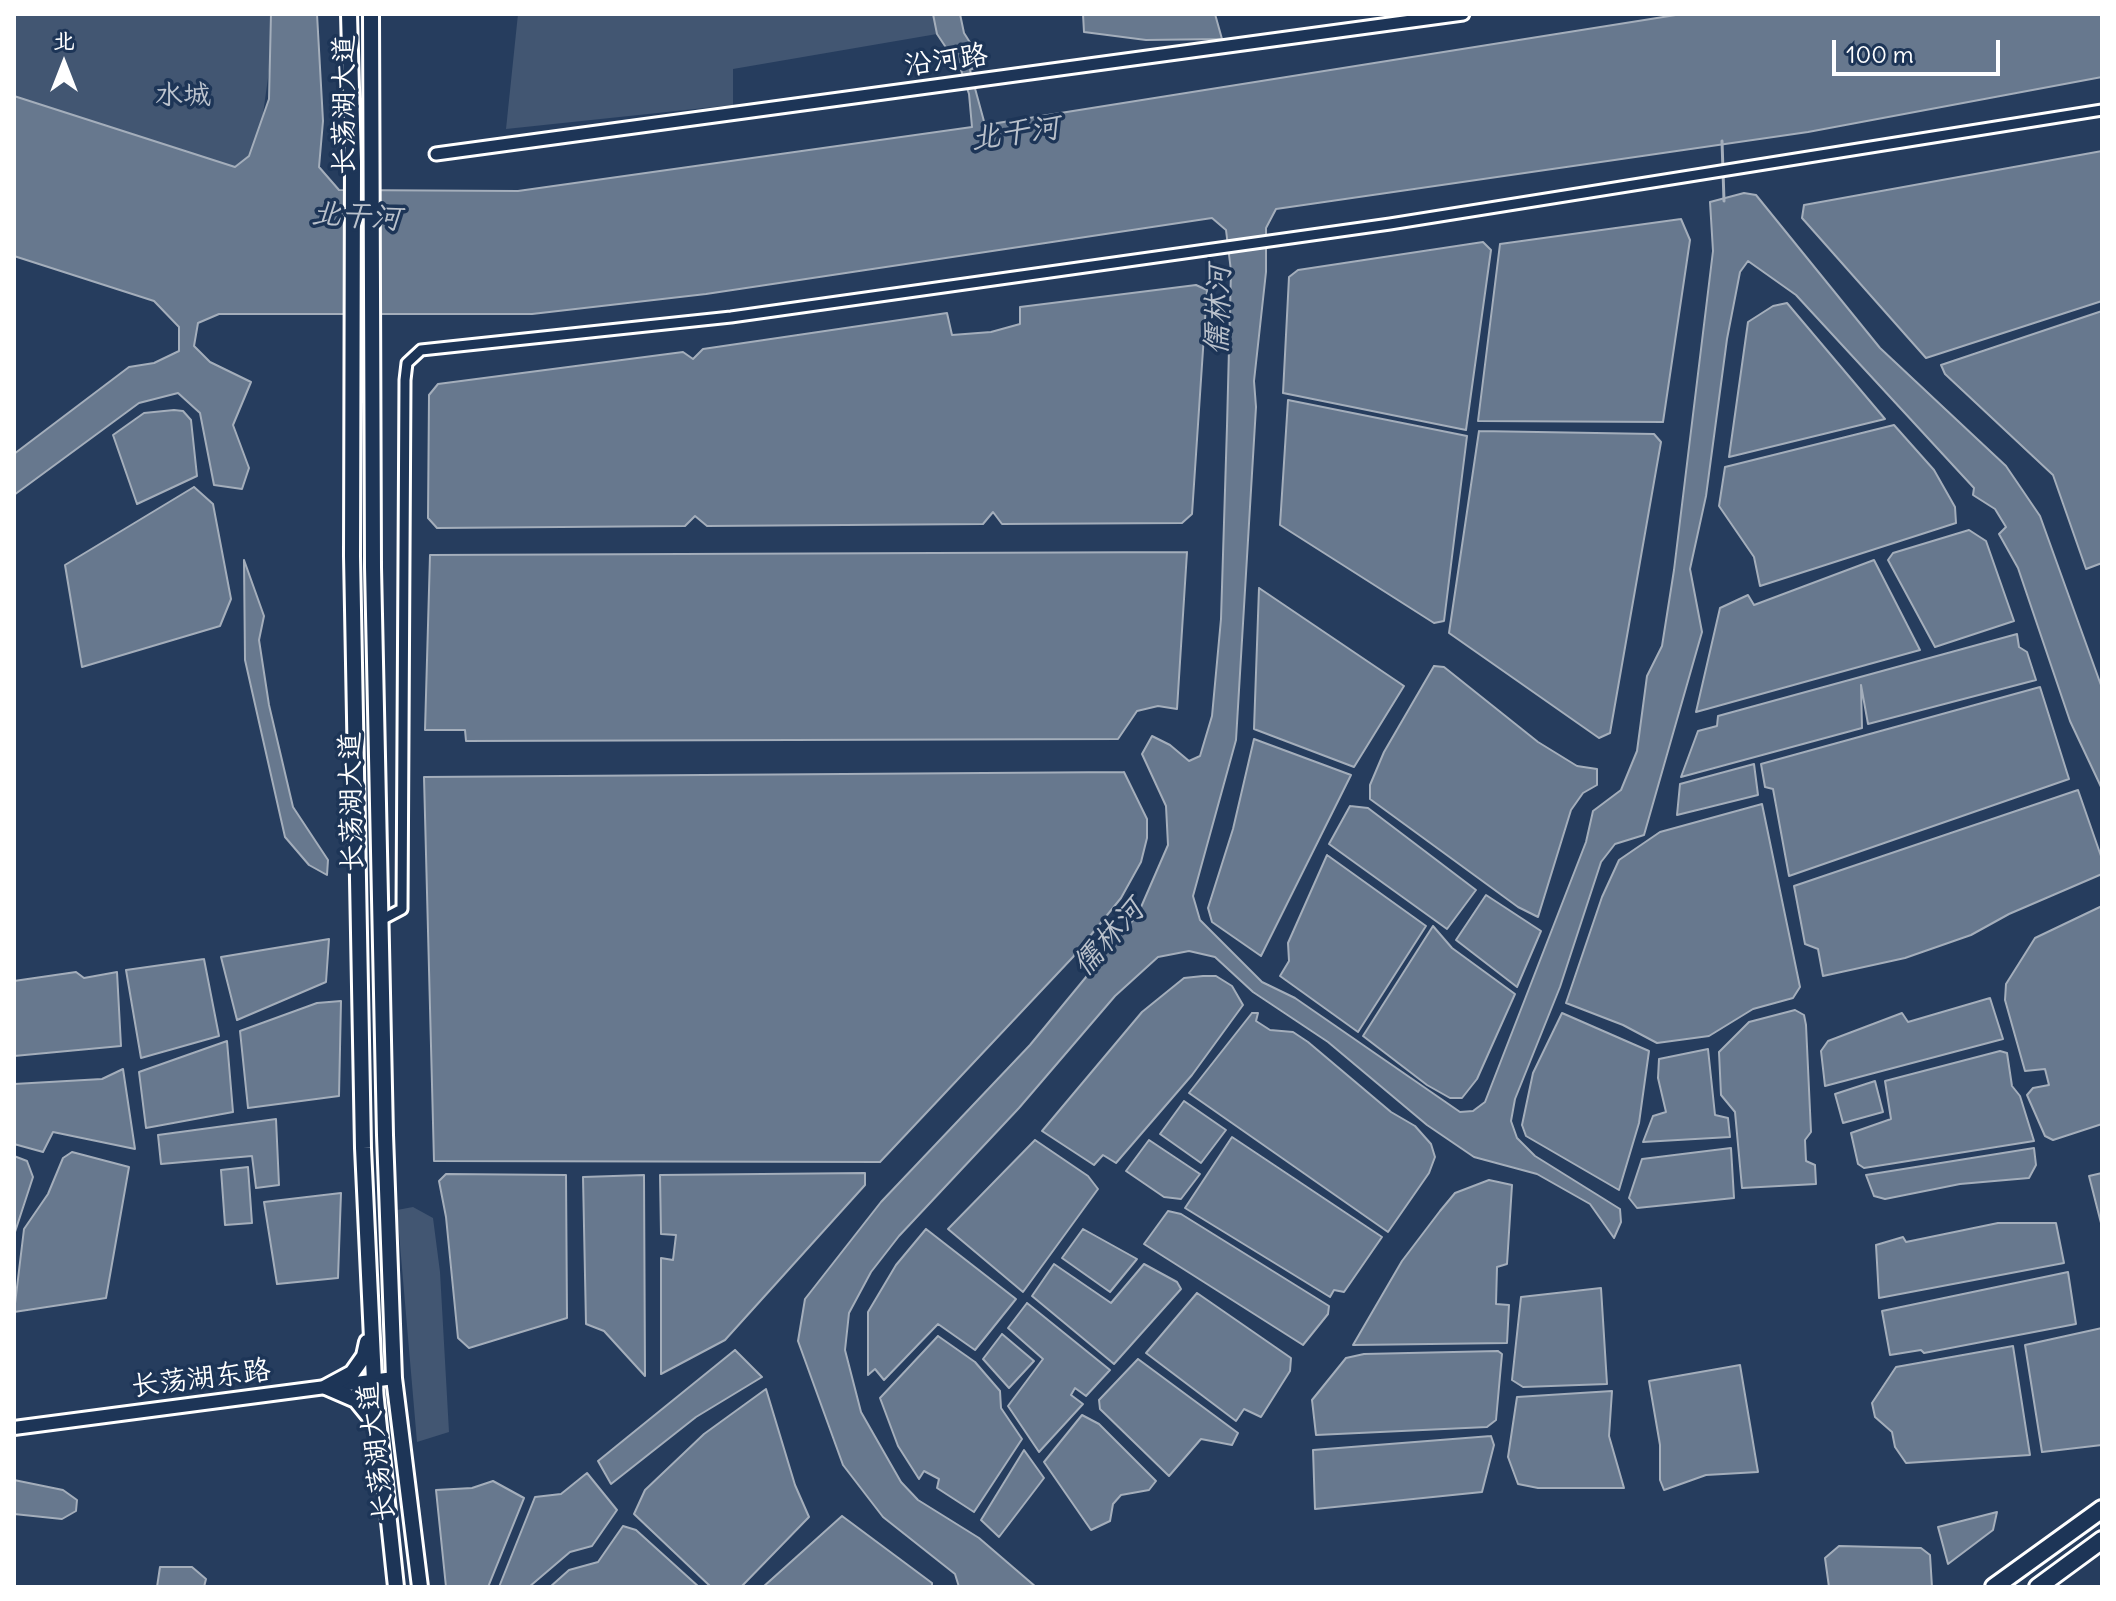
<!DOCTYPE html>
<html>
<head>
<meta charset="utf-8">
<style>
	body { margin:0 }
	#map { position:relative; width:2116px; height:1601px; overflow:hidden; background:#263d5e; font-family:Delius,"LXGW WenKai TC",sans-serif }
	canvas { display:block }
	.frame { position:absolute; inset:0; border:16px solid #fff; pointer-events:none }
	.north { position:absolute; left:24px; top:24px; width:80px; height:80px; -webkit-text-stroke:6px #1d3557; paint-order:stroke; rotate:0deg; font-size:22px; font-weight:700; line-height:32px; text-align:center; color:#fff }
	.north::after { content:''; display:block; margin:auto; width:28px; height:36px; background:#fff; clip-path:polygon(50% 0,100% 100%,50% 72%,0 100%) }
	.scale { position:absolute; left:1832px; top:40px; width:168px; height:36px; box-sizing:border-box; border:4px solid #fff; border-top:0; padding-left:10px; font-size:24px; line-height:28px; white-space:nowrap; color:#fff; -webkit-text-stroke:6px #1d3557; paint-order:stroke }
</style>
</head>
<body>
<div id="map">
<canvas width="2116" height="1601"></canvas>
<div class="frame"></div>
<div class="north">北</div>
<div class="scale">100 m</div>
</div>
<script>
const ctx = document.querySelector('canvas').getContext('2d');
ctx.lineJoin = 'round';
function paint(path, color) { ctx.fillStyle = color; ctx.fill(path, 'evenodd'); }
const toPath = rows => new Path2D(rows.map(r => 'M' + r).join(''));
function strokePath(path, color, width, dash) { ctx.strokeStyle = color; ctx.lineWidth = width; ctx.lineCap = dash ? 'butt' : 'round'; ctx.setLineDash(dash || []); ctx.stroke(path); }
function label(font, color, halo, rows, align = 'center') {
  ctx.font = font + ' Delius,"LXGW WenKai TC",sans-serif'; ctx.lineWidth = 7; ctx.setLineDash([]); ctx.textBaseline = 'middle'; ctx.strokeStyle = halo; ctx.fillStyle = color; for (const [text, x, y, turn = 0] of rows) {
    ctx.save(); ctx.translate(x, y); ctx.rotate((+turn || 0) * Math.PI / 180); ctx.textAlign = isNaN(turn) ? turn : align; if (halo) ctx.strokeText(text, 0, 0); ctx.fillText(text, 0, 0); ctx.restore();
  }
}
const green = toPath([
	[14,14,277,14,252,192,14,184],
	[518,14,933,14,937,34,733,69,733,105,506,129],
	[413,1207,433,1218,440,1272,449,1432,417,1442,397,1210]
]);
const water = toPath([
	[271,14,317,14,323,121,319,167,339,190,518,191,972,127,969,94,961,70,937,34,933,14,960,14,964,33,983,63,970,70,985,125,1682,14,2102,14,2102,77,1808,132,1276,209,1266,228,1266,272,1254,381,1256,407,1236,740,1193,896,1200,920,1262,982,1295,998,1460,1112,1473,1111,1485,1102,1586,842,1593,811,1621,790,1637,751,1647,676,1662,646,1674,570,1713,251,1710,202,1744,193,1756,195,1880,348,2006,466,2040,516,2102,688,2102,789,2070,721,2018,568,1999,534,2006,527,1995,509,1973,495,1974,488,1796,295,1748,261,1740,272,1727,339,1706,496,1690,569,1702,632,1644,835,1615,844,1601,862,1560,987,1515,1099,1511,1121,1517,1138,1535,1156,1620,1209,1621,1222,1614,1238,1590,1204,1537,1174,1474,1157,1427,1125,1328,1042,1253,992,1215,957,1189,951,1158,957,1115,996,1019,1108,899,1236,871,1272,849,1313,845,1350,861,1412,901,1482,918,1500,979,1538,1036,1587,959,1587,955,1574,883,1517,843,1465,798,1341,805,1299,881,1202,1030,1045,1138,914,1168,845,1166,806,1142,754,1152,736,1170,745,1189,761,1200,756,1212,716,1221,619,1227,426,1231,271,1226,230,1212,218,706,294,532,314,219,314,198,323,194,346,210,362,251,382,233,425,249,468,242,489,214,485,200,413,178,393,139,403,14,495,14,454,129,367,154,363,179,351,179,327,154,301,14,256,14,96,235,167,249,156,269,99,271,14],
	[1083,14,1215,14,1222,39,1146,40,1084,32,1083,14],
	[2102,151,2102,301,1926,358,1802,218,1804,205,2102,151],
	[1681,219,1690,240,1663,422,1478,421,1500,244,1681,219],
	[1483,242,1491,250,1466,430,1283,393,1289,277,1298,270,1483,242],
	[1196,285,1207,290,1192,514,1182,523,1002,524,993,512,983,524,707,526,695,516,685,526,437,528,428,518,429,395,438,384,683,352,693,359,703,349,947,313,952,335,991,332,1020,324,1020,307,1196,285],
	[1787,303,1885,419,1729,457,1748,322,1773,306,1787,303],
	[2102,311,2102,563,2086,569,2053,475,1945,374,1941,365,2102,311],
	[1288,400,1467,436,1444,621,1434,623,1280,525,1288,400],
	[174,410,183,411,191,420,197,476,137,504,113,435,144,413,174,410],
	[1894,425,1934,470,1955,507,1956,523,1760,586,1754,557,1719,506,1725,467,1894,425],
	[1479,431,1654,434,1661,442,1610,733,1599,738,1449,633,1479,431],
	[194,487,213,504,231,599,220,626,82,667,65,565,194,487],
	[1969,530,1986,541,2014,621,1935,647,1888,560,1893,553,1969,530],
	[1187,552,1177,709,1158,706,1137,711,1118,739,466,741,465,730,425,730,430,555,1187,552],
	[244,560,264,616,259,640,269,705,293,807,328,860,327,875,309,865,285,837,245,660,244,560],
	[1874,560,1920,650,1696,712,1720,608,1748,595,1754,605,1874,560],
	[1259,588,1404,686,1354,767,1254,729,1259,588],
	[2017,634,2019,647,2027,652,2036,680,1868,724,1861,685,1862,728,1681,777,1698,731,1717,726,1718,716,2017,634],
	[1434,666,1444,667,1538,742,1577,766,1597,769,1597,785,1583,793,1571,810,1538,917,1518,907,1370,799,1370,785,1384,752,1434,666],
	[2040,687,2069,779,1789,876,1773,789,1765,787,1761,764,2040,687],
	[1254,739,1351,775,1261,956,1212,922,1208,908,1233,829,1254,739],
	[1754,764,1758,795,1677,815,1680,784,1754,764],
	[1124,772,1147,819,1147,838,1141,862,1121,898,1073,957,880,1162,434,1161,424,777,1124,772],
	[2078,790,2102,859,2102,874,2009,914,1971,935,1905,958,1823,976,1818,949,1805,944,1794,886,2078,790],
	[1762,804,1800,987,1793,998,1753,1009,1709,1036,1657,1043,1623,1025,1566,1003,1602,897,1619,860,1660,832,1762,804],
	[1350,806,1368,808,1476,890,1447,929,1329,844,1350,806],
	[1327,855,1426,926,1358,1032,1280,976,1289,961,1288,943,1327,855],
	[1486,895,1541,931,1517,987,1456,940,1486,895],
	[2102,906,2102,1124,2053,1140,2045,1136,2027,1095,2033,1088,2049,1085,2045,1069,2025,1071,2005,1000,2006,984,2035,938,2102,906],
	[1433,926,1452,948,1515,994,1477,1079,1462,1098,1450,1098,1427,1085,1363,1036,1433,926],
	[329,939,326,982,237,1020,221,957,329,939],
	[204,959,219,1036,141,1058,126,970,204,959],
	[76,972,84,978,117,972,121,1046,14,1056,14,981,76,972],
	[1203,976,1216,976,1232,986,1243,1005,1192,1075,1116,1163,1103,1155,1094,1165,1042,1131,1142,1012,1184,978,1203,976],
	[1990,998,2003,1039,1825,1086,1821,1051,1828,1041,1902,1013,1908,1022,1990,998],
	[341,1001,339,1096,248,1108,240,1031,317,1003,341,1001],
	[1795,1010,1804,1015,1806,1025,1811,1132,1805,1140,1806,1161,1815,1165,1816,1184,1742,1188,1735,1112,1721,1095,1719,1052,1749,1022,1795,1010],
	[1252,1013,1258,1013,1256,1021,1270,1030,1293,1032,1308,1042,1391,1112,1415,1126,1431,1144,1435,1157,1429,1173,1388,1232,1189,1093,1252,1013],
	[1562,1013,1649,1051,1639,1123,1619,1190,1526,1136,1522,1125,1533,1073,1562,1013],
	[227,1041,233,1112,146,1128,139,1072,227,1041],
	[1708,1049,1715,1115,1728,1118,1730,1137,1643,1142,1653,1116,1666,1112,1658,1078,1659,1059,1708,1049],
	[2000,1051,2007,1053,2012,1086,2020,1096,2034,1141,1864,1168,1858,1164,1851,1133,1891,1119,1885,1081,2000,1051],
	[123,1069,135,1149,53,1132,43,1152,14,1144,14,1084,102,1079,123,1069],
	[1875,1081,1883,1112,1843,1123,1835,1094,1875,1081],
	[1184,1101,1226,1130,1201,1163,1160,1134,1184,1101],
	[276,1119,279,1185,256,1188,252,1156,161,1164,158,1135,276,1119],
	[1232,1137,1382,1237,1344,1292,1334,1290,1330,1297,1185,1208,1232,1137],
	[1035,1140,1088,1176,1098,1189,1023,1292,948,1229,1035,1140],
	[1149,1140,1200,1174,1181,1199,1164,1197,1126,1171,1149,1140],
	[1731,1148,1734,1198,1637,1208,1629,1198,1642,1159,1731,1148],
	[2034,1148,2036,1165,2029,1178,1960,1184,1885,1199,1874,1196,1866,1175,2034,1148],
	[72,1152,129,1167,106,1298,14,1312,24,1229,48,1194,63,1158,72,1152],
	[14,1156,27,1161,33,1177,14,1235,14,1156],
	[248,1167,252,1223,225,1225,221,1170,248,1167],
	[865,1173,865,1185,725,1340,661,1374,661,1258,673,1260,676,1235,661,1234,660,1175,865,1173],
	[2102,1173,2102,1227,2089,1176,2102,1173],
	[446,1174,566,1175,567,1318,469,1348,458,1338,446,1217,439,1181,446,1174],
	[644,1175,645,1376,604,1331,586,1324,583,1177,644,1175],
	[1489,1180,1512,1185,1507,1264,1497,1267,1496,1304,1509,1305,1507,1343,1353,1345,1402,1261,1440,1211,1455,1193,1489,1180],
	[341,1193,338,1278,277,1284,264,1202,341,1193],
	[1168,1211,1181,1214,1329,1306,1328,1314,1303,1345,1144,1244,1168,1211],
	[1998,1223,2056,1223,2064,1263,1879,1298,1876,1245,1903,1237,1906,1242,1998,1223],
	[926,1229,1016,1299,975,1350,938,1324,884,1380,875,1369,868,1375,868,1312,896,1265,926,1229],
	[1083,1229,1137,1259,1110,1292,1062,1258,1083,1229],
	[1054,1264,1111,1303,1144,1264,1177,1282,1181,1289,1114,1364,1032,1296,1054,1264],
	[2068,1272,2076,1324,1924,1353,1921,1350,1890,1355,1882,1311,2068,1272],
	[1601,1288,1607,1384,1523,1387,1512,1380,1521,1297,1601,1288],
	[1197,1293,1291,1358,1290,1371,1261,1417,1244,1409,1236,1421,1146,1353,1197,1293],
	[1027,1303,1110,1370,1086,1396,1075,1388,1071,1395,1083,1404,1039,1452,1008,1406,1043,1359,1008,1328,1027,1303],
	[2102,1328,2102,1445,2042,1452,2025,1345,2102,1328],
	[1002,1334,1034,1361,1009,1388,983,1359,1002,1334],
	[938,1336,975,1362,1000,1391,1001,1408,1022,1439,974,1512,937,1488,939,1479,924,1471,919,1479,898,1446,880,1398,938,1336],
	[2013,1346,2030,1455,1906,1463,1895,1447,1892,1432,1875,1417,1872,1403,1896,1367,2013,1346],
	[735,1350,762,1377,696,1417,611,1484,598,1461,735,1350],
	[1498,1351,1502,1354,1496,1420,1487,1427,1316,1435,1312,1400,1346,1358,1364,1354,1498,1351],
	[1138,1359,1238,1433,1232,1445,1201,1439,1169,1476,1100,1409,1099,1400,1138,1359],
	[1740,1365,1758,1472,1706,1475,1664,1490,1660,1480,1660,1445,1649,1381,1740,1365],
	[766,1389,795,1485,809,1517,741,1587,711,1587,634,1514,645,1490,704,1434,766,1389],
	[1612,1391,1609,1436,1624,1488,1538,1488,1518,1484,1508,1457,1517,1397,1612,1391],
	[1082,1415,1099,1424,1156,1481,1149,1490,1121,1495,1113,1504,1110,1521,1091,1530,1044,1462,1082,1415],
	[1491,1436,1494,1445,1482,1492,1315,1509,1313,1450,1491,1436],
	[1024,1450,1044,1478,999,1537,981,1520,1024,1450],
	[587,1473,617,1510,592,1546,570,1552,529,1587,499,1587,535,1497,561,1494,587,1473],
	[14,1480,63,1490,77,1500,76,1511,62,1519,14,1514,14,1480],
	[493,1481,524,1498,488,1587,446,1587,436,1490,472,1488,493,1481],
	[1997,1512,1993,1530,1948,1564,1938,1527,1997,1512],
	[842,1516,932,1583,932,1587,763,1587,842,1516],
	[623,1526,636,1530,699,1587,550,1587,569,1570,598,1562,623,1526],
	[1839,1546,1921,1548,1930,1555,1932,1587,1829,1587,1825,1558,1839,1546],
	[160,1567,192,1567,206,1579,204,1587,157,1587,160,1567]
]);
const stream = toPath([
	[1722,141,1724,201]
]);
const minor = toPath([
	[381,920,402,909,405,380,407,363,421,350,731,317,1390,224,2102,110]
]);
const tertiary = toPath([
	[436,154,1463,14]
]);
const secondary = toPath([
	[14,1428,394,1378]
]);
const primary = toPath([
	[349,14,353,162,352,556,363,1148,374,1381,396,1587],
	[371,14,373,567,385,1135,394,1378,420,1587],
	[326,1387,352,1373,364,1356,367,1342],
	[326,1387,356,1400,378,1427]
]);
const motorway = toPath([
	[1994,1587,2102,1509],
	[2038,1587,2102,1540]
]);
const streetNames = [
	["沿河路",946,61,-8],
	["长荡湖大道",345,105,-90],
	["长荡湖大道",352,802,-91],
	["长荡湖东路",201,1379,-7],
	["长荡湖大道",377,1452,-97]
];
const parkNames = [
	["水城",183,96]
];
const waterNames = [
	["北干河",1015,134,-8],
	["北干河",356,217,4],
	["儒林河",1219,310,-88],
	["儒林河",1109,938,-48]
];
paint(green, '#425672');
paint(water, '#67788e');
strokePath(water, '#a4aebb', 2);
strokePath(stream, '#a4aebb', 3);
strokePath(minor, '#fff', 15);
strokePath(tertiary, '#fff', 17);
strokePath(secondary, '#fff', 18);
strokePath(primary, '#fff', 20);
strokePath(motorway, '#fff', 22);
strokePath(minor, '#1d3557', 9);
strokePath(tertiary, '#1d3557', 11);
strokePath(secondary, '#1d3557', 12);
strokePath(primary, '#1d3557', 14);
strokePath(motorway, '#1d3557', 16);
label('28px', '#fff', '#1d3557', streetNames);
label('28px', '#bdc4ce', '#1d3557', parkNames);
label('italic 30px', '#bbc2cc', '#1d3557', waterNames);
</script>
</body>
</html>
